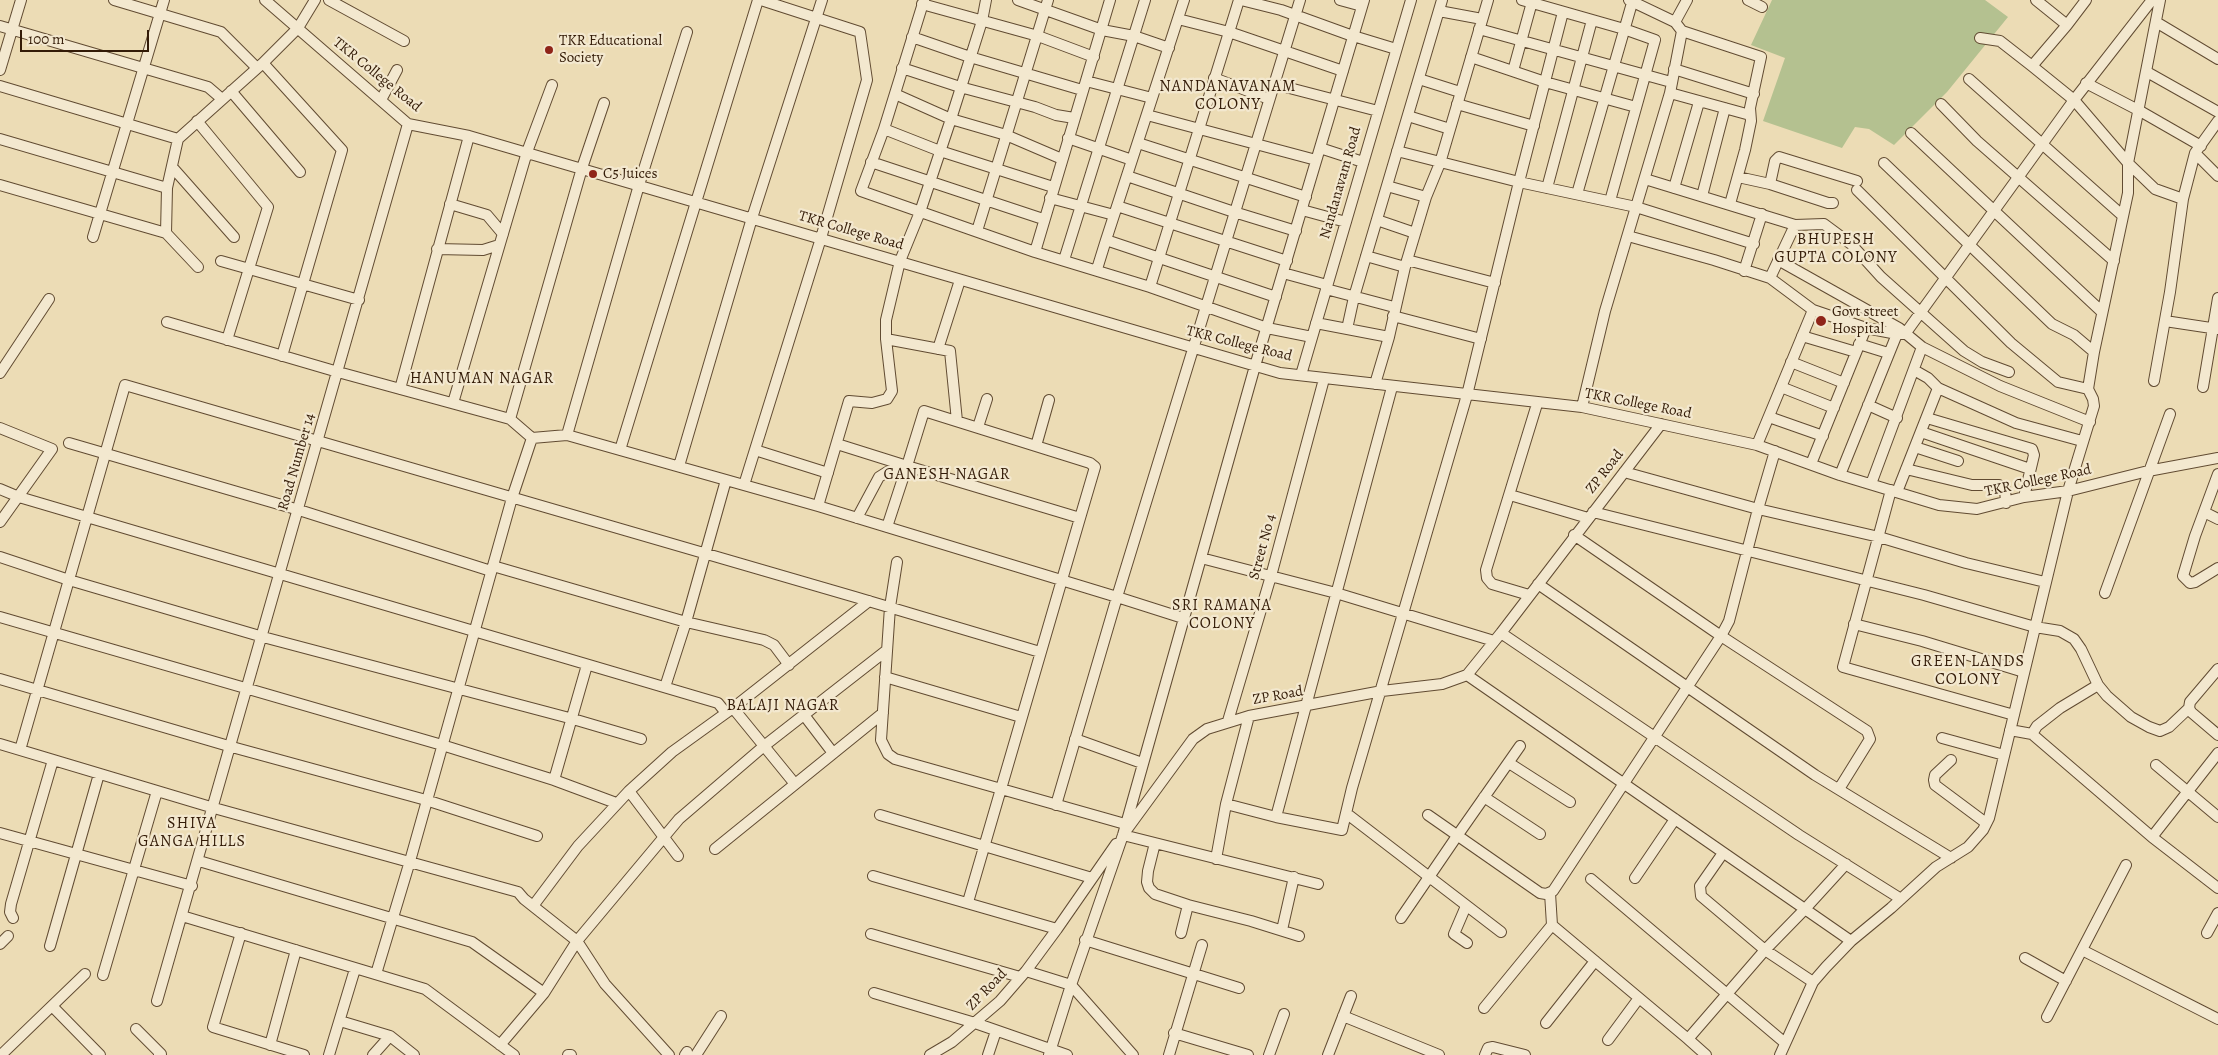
<!DOCTYPE html>
<html>
<head>
<meta charset="utf-8">
<style>
	body { margin:0 }
	#map { position:relative; width:2218px; height:1055px; overflow:hidden; background:#ecdcb5; font-family:Alegreya,serif }
	canvas { display:block }
	.scale { position:absolute; left:20px; top:30px; width:129px; height:22px; box-sizing:border-box; border:2px solid #331b07; border-top:0; padding-left:6px; font-size:15px; line-height:18px; white-space:nowrap; color:#331b07; -webkit-text-stroke:4px #f3e8cf; paint-order:stroke }
</style>
</head>
<body>
<div id="map">
<canvas width="2218" height="1055"></canvas>
<div class="scale">100 m</div>
</div>
<script>
const ctx = document.querySelector('canvas').getContext('2d');
ctx.lineJoin = 'round';
function paint(path, color) { ctx.fillStyle = color; ctx.fill(path, 'evenodd'); }
const toPath = rows => new Path2D(rows.map(r => 'M' + r).join(''));
function strokePath(path, color, width, dash) { ctx.strokeStyle = color; ctx.lineWidth = width; ctx.lineCap = dash ? 'butt' : 'round'; ctx.setLineDash(dash || []); ctx.stroke(path); }
function label(font, color, halo, rows, align = 'center') {
  ctx.font = font + ' Alegreya,serif'; ctx.lineWidth = 4.5; ctx.setLineDash([]); ctx.textBaseline = 'middle'; ctx.strokeStyle = halo; ctx.fillStyle = color; for (const [text, x, y, turn = 0] of rows) {
    ctx.save(); ctx.translate(x, y); ctx.rotate((+turn || 0) * Math.PI / 180); ctx.textAlign = isNaN(turn) ? turn : align; if (halo) ctx.strokeText(text, 0, 0); ctx.fillText(text, 0, 0); ctx.restore();
  }
}
const green = toPath([
	[1772,0,1985,0,2008,17,1947,92,1894,145,1869,129,1855,127,1842,148,1763,121,1785,58,1751,45]
]);
const minor = toPath([
	[114,0,221,32,257,68],
	[265,0,408,124,469,136,1280,373,1582,407,1757,445,1840,475,1939,505,1977,509,2024,497,2068,491,2148,471,2218,458],
	[329,0,404,41],
	[924,0,884,129,861,191,1035,252,1150,287,1267,328,1312,337],
	[1018,0,1102,30,1134,36,1169,48],
	[1241,0,1281,10,1350,35,1396,49],
	[1340,0,1362,6],
	[1522,0,1624,29,1655,40,1610,201],
	[1748,0,1762,7],
	[2036,0,2067,25,2086,0],
	[922,4,1038,36,1094,57],
	[1439,11,1482,19],
	[1178,19,1229,32,1343,71],
	[1675,22,1687,0],
	[2156,22,2218,59],
	[0,26,208,87,222,99],
	[1479,29,1671,82],
	[1682,31,1761,57,1750,108,1751,121,1745,150,1730,204],
	[912,37,970,57,1082,90],
	[1980,38,2000,41,2032,66,2074,100,2128,163,2155,189,2183,199],
	[1471,57,1545,82,1636,107],
	[263,63,342,150,282,356],
	[2032,66,2067,25],
	[902,68,960,87,1035,107,1056,115,1074,118],
	[1674,69,1754,94],
	[0,70,21,0],
	[1513,71,1532,2],
	[2147,72,2218,112],
	[1214,78,1269,99],
	[1419,79,1460,92],
	[1969,79,2123,216],
	[1086,81,1152,98],
	[2086,83,2140,111,2201,146],
	[1274,84,1378,111],
	[0,86,178,139],
	[231,91,300,172],
	[1670,93,1750,115],
	[895,94,951,119,1006,135,1062,159],
	[381,100,397,70],
	[1457,104,1534,126],
	[1941,104,1977,141,2114,261],
	[1147,115,1316,160],
	[1408,116,1450,129],
	[197,121,268,207,227,340],
	[884,129,940,151,1053,187],
	[1911,133,2101,311],
	[1068,138,1132,160],
	[0,139,167,188],
	[1138,143,1306,197],
	[1320,148,1363,162],
	[1397,151,1519,182,1636,207,1754,244],
	[2195,153,2218,176],
	[871,162,1043,219],
	[1884,163,2052,324,2074,335,2094,352],
	[173,168,234,237],
	[1127,176,1234,212,1296,231],
	[1738,177,1770,184,1828,203,1833,203],
	[1645,179,1795,225,1824,224,1851,244,1881,277,1964,351,1982,362,2009,372],
	[1770,184,1775,161,1779,157,1857,181],
	[0,185,166,233,198,267],
	[1387,186,1426,197],
	[1547,188,1592,20],
	[1674,188,1699,102],
	[1857,190,2011,343,2058,382,2088,389],
	[1577,194,1632,3],
	[1702,196,1725,108],
	[1050,198,1114,215],
	[450,204,487,215,503,234],
	[1117,206,1287,261],
	[1302,210,1346,222],
	[1377,220,1415,233],
	[977,231,1048,0],
	[166,233,167,188,178,139,263,63,298,28,315,0],
	[1628,236,1714,260,1770,278,1813,310,1866,328,1897,334],
	[93,237,164,0],
	[1106,240,1184,0],
	[437,249,483,250,499,245],
	[1035,252,1110,0],
	[1366,256,1405,267],
	[1064,260,1145,0],
	[1407,260,1495,283],
	[1778,260,1899,328,1922,347,2000,386,2090,422],
	[221,261,359,300],
	[1097,269,1106,240,1276,297],
	[1744,271,1762,214],
	[1283,273,1327,285],
	[1770,278,1795,225],
	[1150,287,1239,0],
	[1326,289,1394,307],
	[1393,316,1481,339],
	[2165,321,2218,329],
	[167,322,338,372,510,419,532,438,567,435,818,506,1117,597,1056,805],
	[1316,323,1389,337],
	[1347,329,1354,297,1442,0],
	[1802,336,1856,352],
	[1859,344,1888,353],
	[938,349,960,280],
	[1791,362,1844,383],
	[1914,370,1928,378,1938,388,2016,423,2082,441],
	[0,373,49,299],
	[1301,375,1411,0],
	[2154,381,2170,292,2183,199,2195,153,2218,121],
	[1375,384,1389,337,1405,267,1426,197,1440,163,1488,0],
	[1781,387,1834,408],
	[2203,387,2218,298],
	[400,389,469,136],
	[453,403,527,152,552,85],
	[1868,405,1897,418],
	[1582,407,1605,311,1670,93,1682,31,1675,22,1629,0],
	[1769,417,1823,436],
	[1927,418,2032,449,2034,455,2024,497],
	[510,419,582,168,604,103],
	[957,421,950,351,886,339,886,320,900,261,920,212,951,119,982,21,986,0],
	[978,427,987,399],
	[0,428,52,449,0,522],
	[1921,432,2030,469],
	[567,435,639,185,687,32],
	[69,443,299,510,491,571],
	[837,444,907,466,1080,518,1095,467,1090,463,924,411,907,466,887,527],
	[1757,445,1813,310],
	[1036,446,1049,400],
	[1915,447,1958,461],
	[620,450,758,0],
	[755,450,828,473],
	[1811,464,1866,328],
	[679,466,752,218,822,0],
	[1906,469,1972,485,1999,485,2005,489,2006,503],
	[1624,472,1758,509,1879,537,1966,563,2045,582],
	[2218,474,2195,536,2183,576,2190,583,2195,582,2218,568],
	[1840,475,1897,334,1905,334,2074,100,2152,0],
	[1871,484,1922,347],
	[744,485,821,238,867,80,860,32,761,0],
	[0,489,19,497,718,703,726,713],
	[1891,490,1843,667,2014,715],
	[1897,492,1938,388],
	[1510,495,1588,518],
	[818,506,849,401,872,403,887,399,892,391,886,339],
	[1593,512,1924,595,2035,627,2060,631,2074,639,2081,649,2098,685,2107,696,2131,717,2149,727,2160,731,2169,727,2189,708],
	[2204,512,2218,519],
	[857,518,879,477,887,472,906,471],
	[1574,535,1721,636,1867,731,1870,739,1839,789],
	[0,557,69,580,263,637,573,719,641,739],
	[1201,558,1336,593,1494,641],
	[897,562,890,607,881,740,888,754,895,759,1125,824],
	[493,566,686,622,764,640,774,645,789,665],
	[1538,584,1815,775,1951,858],
	[2105,593,2170,414],
	[1529,595,1492,584,1487,578,1486,570,1537,404],
	[0,617,442,745,554,780,616,803],
	[1183,618,1117,597,1300,0],
	[1854,624,1922,641,2024,672],
	[1501,633,1799,835,1901,899],
	[2218,669,2190,702,2189,708,2191,712,2218,735],
	[1467,675,1851,941],
	[885,677,1021,717],
	[0,679,232,747,426,800,537,836],
	[665,687,686,622,726,480],
	[733,708,795,784],
	[804,715,833,753],
	[1249,716,1226,804,1276,817,1342,830,1352,788,1467,395,1519,182,1563,12],
	[1228,721,1271,576,1324,379],
	[2010,730,2032,734,2152,837,2218,888],
	[2032,734,2037,726,2060,708,2098,685],
	[1942,738,2004,755],
	[1075,739,1142,763],
	[0,744,214,808,518,892,524,899,577,941,605,984,669,1055],
	[20,750,125,385,855,597,1040,652],
	[1951,760,1935,775,1934,780,1935,785,1986,823],
	[1509,763,1570,802],
	[2156,765,2218,817],
	[554,780,587,665],
	[629,791,678,856],
	[1484,797,1540,834],
	[1346,813,1501,932],
	[880,815,1092,878],
	[1428,815,1540,893,1546,894,1553,891,1721,636,1729,621,1758,509,1775,451],
	[1276,817,1392,387],
	[1125,832,1193,739,1207,729,1249,716,1382,691,1442,684,1467,675,1501,633,1661,424],
	[0,833,192,886],
	[1123,835,1318,884],
	[2152,837,2218,753],
	[1155,843,1148,871,1147,882,1149,888,1155,894,1188,905],
	[715,849,883,713],
	[1723,853,1700,886,1701,896,1765,950,1805,909,1846,864],
	[1216,859,1226,804],
	[199,861,472,942,544,993],
	[873,876,1057,929],
	[1635,878,1675,819],
	[1591,879,1785,1043],
	[1550,893,1552,925],
	[968,902,1080,518],
	[533,906,578,846,629,791,672,752,733,708,869,601],
	[1466,906,1454,934,1467,943],
	[182,916,425,989,514,1055],
	[13,918,10,912,11,904,53,760],
	[1401,918,1457,836,1520,746],
	[1282,930,1294,877],
	[241,933,213,1027,304,1055],
	[1181,933,1188,905,1251,921,1299,936],
	[2207,933,2218,913],
	[871,934,1020,977],
	[1085,940,1239,988],
	[0,944,8,936],
	[50,946,99,774],
	[2082,950,2218,1019],
	[2025,958,2066,981],
	[1026,971,1071,985,1049,1055],
	[376,974,410,861,512,498,532,438],
	[103,975,157,791],
	[874,993,975,1023,1067,1055],
	[157,1001,408,124],
	[52,1006,100,1055],
	[1484,1008,1552,925,1688,1039],
	[1343,1016,1439,1055],
	[2047,1017,2126,865],
	[340,1021,390,1036,414,1055],
	[1546,1023,1595,961],
	[136,1029,161,1054,159,1055],
	[1174,1033,1248,1055],
	[1608,1040,1639,998],
	[270,1045,296,950],
	[500,1045,544,993,577,941,679,819,764,746,887,650],
	[1,1055,85,974],
	[329,1055,355,969],
	[373,1055,390,1036],
	[568,1055,571,1055],
	[685,1055,687,1052],
	[696,1055,721,1016],
	[930,1055,952,1042,1000,1001,1026,971,1057,929,1116,844],
	[988,1055,996,1031],
	[1133,1055,1071,985,1123,835,1255,366,1364,0],
	[1169,1055,1202,945],
	[1269,1055,1284,1014],
	[1328,1055,1351,996],
	[1485,1055,1488,1048,1493,1047,1525,1055],
	[1706,1055,1688,1039,1765,950,1813,982],
	[1780,1055,1813,982,1826,967,1851,941,1891,908,1936,867,1968,847,1983,830,1989,818,2068,491,2094,406,2093,399,2088,389,2094,352,2128,193,2128,163,2160,0]
]);
const markers = [
	[549,50,5,"#8f2418"],
	[593,174,5,"#8f2418"],
	[1821,321,6,"#8f2418"]
];
const poiNames = [
	["TKR Educational",559,41],
	["Society",559,58],
	["C5 Juices",603,174],
	["Govt street",1832,312],
	["Hospital",1832,329]
];
const streetNames = [
	["TKR College Road",377,75,39],
	["Nandanavam Road",1341,183,-74],
	["TKR College Road",851,231,16],
	["TKR College Road",1239,344,14],
	["TKR College Road",1638,404,11],
	["Road Number 14",297,462,-74],
	["ZP Road",1605,472,-52],
	["TKR College Road",2038,481,-12],
	["Street No 4",1263,547,-75],
	["ZP Road",1278,696,-10],
	["ZP Road",987,990,-46]
];
const neighbourhoodNames = [
	["NANDANAVANAM",1228,87],
	["COLONY",1228,105],
	["BHUPESH",1836,240],
	["GUPTA COLONY",1836,258],
	["HANUMAN NAGAR",482,379],
	["GANESH NAGAR",947,475],
	["SRI RAMANA",1222,606],
	["COLONY",1222,624],
	["GREEN LANDS",1968,662],
	["COLONY",1968,680],
	["BALAJI NAGAR",783,706],
	["SHIVA",192,824],
	["GANGA HILLS",192,842]
];
paint(green, '#b4c190');
strokePath(minor, '#614b32', 12);
strokePath(minor, '#f3e8cf', 10);
for (const [x, y, r, color] of markers) { const dot = new Path2D(); dot.arc(x, y, r, 0, 2 * Math.PI); ctx.fillStyle = color; ctx.fill(dot); strokePath(dot, '#f3e8cf', 2); }
label('15px', '#331b07', '#f3e8cf', poiNames, 'left');
label('15px', '#331b07', '#f3e8cf', streetNames);
ctx.letterSpacing = '1px';
label('16px', '#331b07', '#f3e8cf', neighbourhoodNames);
ctx.letterSpacing = '0px';
</script>
</body>
</html>
